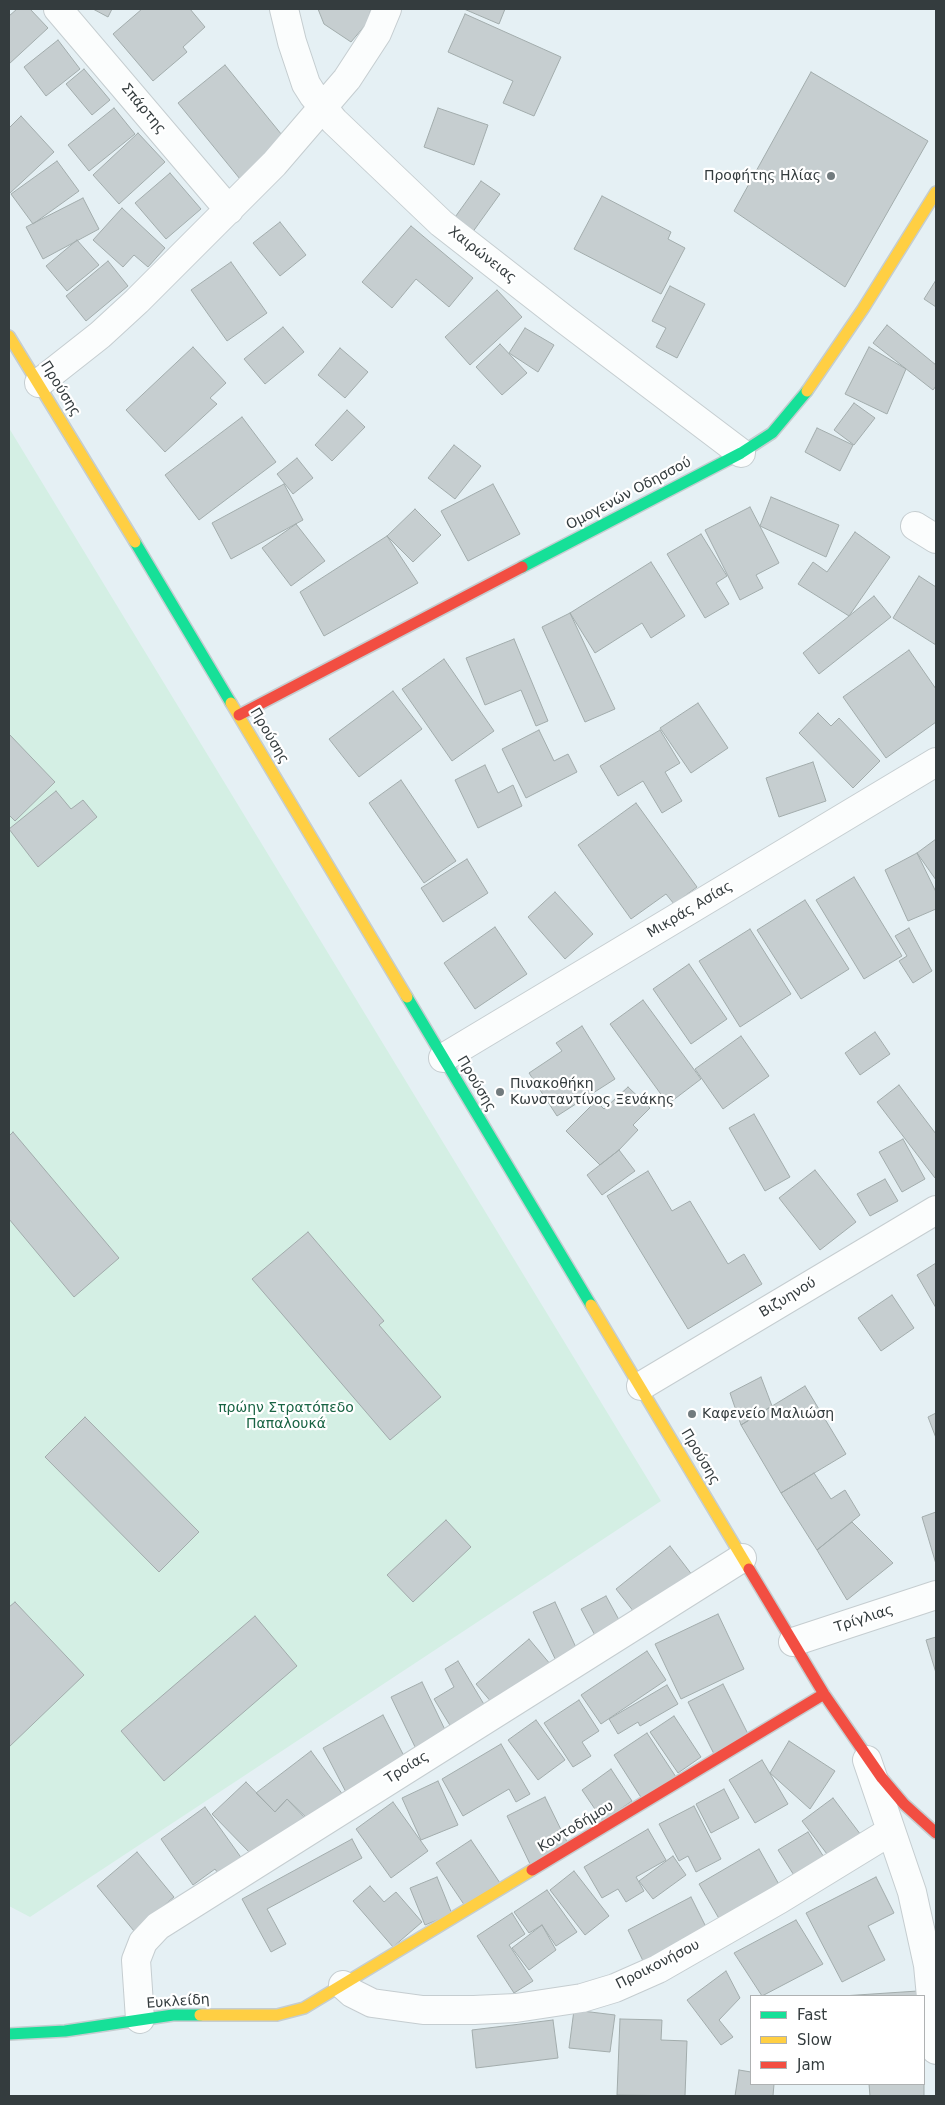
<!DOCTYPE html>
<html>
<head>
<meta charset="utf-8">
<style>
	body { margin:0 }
	#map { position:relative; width:945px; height:2105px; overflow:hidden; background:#e5f0f4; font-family:"DejaVu Sans",sans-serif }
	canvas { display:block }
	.frame { position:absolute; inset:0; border:10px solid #343c3e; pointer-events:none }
	.legend { position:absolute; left:750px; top:1995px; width:175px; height:90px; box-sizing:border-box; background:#fff; border:1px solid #aeb1b2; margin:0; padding:6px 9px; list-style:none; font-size:15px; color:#343c3e }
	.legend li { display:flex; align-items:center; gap:10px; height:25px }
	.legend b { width:25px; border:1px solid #aeb1b2 }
</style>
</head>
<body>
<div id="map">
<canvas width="945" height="2105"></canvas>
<div class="frame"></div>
<ul class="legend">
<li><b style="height:6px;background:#16e098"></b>Fast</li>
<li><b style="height:6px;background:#ffcf43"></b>Slow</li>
<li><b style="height:6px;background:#f24e42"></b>Jam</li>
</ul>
</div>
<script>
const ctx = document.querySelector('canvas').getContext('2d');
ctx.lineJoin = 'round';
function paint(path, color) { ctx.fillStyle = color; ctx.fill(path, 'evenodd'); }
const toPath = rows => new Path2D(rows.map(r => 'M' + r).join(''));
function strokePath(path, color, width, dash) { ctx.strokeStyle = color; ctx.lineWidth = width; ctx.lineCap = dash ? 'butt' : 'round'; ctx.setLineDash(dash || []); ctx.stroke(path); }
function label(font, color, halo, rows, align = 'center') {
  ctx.font = font + ' "DejaVu Sans",sans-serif'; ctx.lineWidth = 4.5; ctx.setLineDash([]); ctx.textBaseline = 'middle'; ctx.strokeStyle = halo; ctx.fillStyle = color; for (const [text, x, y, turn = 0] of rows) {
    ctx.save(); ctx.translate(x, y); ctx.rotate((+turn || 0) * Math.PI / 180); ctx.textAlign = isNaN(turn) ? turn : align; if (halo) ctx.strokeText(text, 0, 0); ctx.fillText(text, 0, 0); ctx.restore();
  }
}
const green = toPath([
	[9,428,661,1501,30,1917,9,1906]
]);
const building = toPath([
	[17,9,30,9,48,28,9,64,9,16,17,9],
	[93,9,112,9,108,17,93,9],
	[142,9,190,9,205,27,183,47,187,52,153,81,113,34,142,9],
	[318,9,371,9,367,23,351,42,324,24,318,9],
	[464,9,505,9,499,24,464,9],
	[465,14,561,57,534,116,503,103,513,81,448,52,465,14],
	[58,40,80,69,46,96,24,67,58,40],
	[225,65,286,140,240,179,178,103,225,65],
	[84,69,110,100,92,115,66,84,84,69],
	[811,72,928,141,845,287,734,211,811,72],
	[114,108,135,134,89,171,68,145,114,108],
	[438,108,488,125,474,165,424,147,438,108],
	[21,116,54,152,9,194,9,128,21,116],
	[138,133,165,162,119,204,93,175,138,133],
	[57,161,79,191,33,224,11,194,57,161],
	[170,173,201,209,166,239,135,203,170,173],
	[481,181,500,194,472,233,453,220,481,181],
	[602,196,671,232,668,239,685,248,661,294,574,249,602,196],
	[83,198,99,229,43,259,26,227,83,198],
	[122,208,165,248,148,267,134,255,123,267,93,240,122,208],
	[280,222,306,255,280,276,253,243,280,222],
	[411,226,473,278,449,307,416,279,392,308,362,282,411,226],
	[77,240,99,265,67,291,46,266,77,240],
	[108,261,128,286,86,321,66,296,108,261],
	[231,262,267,313,227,341,191,290,231,262],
	[936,280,936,307,924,299,936,280],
	[670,286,705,304,677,358,656,347,666,328,652,321,670,286],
	[497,290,522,317,470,365,445,337,497,290],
	[887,325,936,365,936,386,933,390,873,343,887,325],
	[283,327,304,352,265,384,244,359,283,327],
	[525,328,554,345,538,372,509,353,525,328],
	[500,344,527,373,502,395,476,367,500,344],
	[193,347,226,383,210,398,217,404,165,452,126,410,193,347],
	[869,347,906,369,887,414,845,394,869,347],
	[340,348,368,372,345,398,318,375,340,348],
	[854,403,875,418,854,445,834,430,854,403],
	[347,410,365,427,332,461,315,445,347,410],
	[242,417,276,462,199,520,165,475,242,417],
	[817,428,853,445,840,471,805,452,817,428],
	[454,445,481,466,455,499,428,478,454,445],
	[297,458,313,478,293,494,277,474,297,458],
	[284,484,303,520,231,559,212,523,284,484],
	[493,484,520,534,468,561,441,511,493,484],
	[771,497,839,525,826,557,760,526,771,497],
	[750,507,779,563,756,575,763,588,740,600,705,530,750,507],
	[415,509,441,535,413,562,387,536,415,509],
	[296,524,325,561,291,586,262,548,296,524],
	[855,532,890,557,849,616,798,584,813,562,827,572,855,532],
	[701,534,727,576,716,583,729,604,705,618,667,554,701,534],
	[387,536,418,583,324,636,300,592,387,536],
	[651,562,685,616,651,638,642,623,595,653,570,613,651,562],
	[919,576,936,587,936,645,893,618,919,576],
	[874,596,891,617,819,674,803,653,874,596],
	[570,613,615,709,585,722,542,627,570,613],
	[514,639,548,721,536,726,521,690,485,705,466,658,514,639],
	[909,650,936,689,936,722,886,758,843,697,909,650],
	[444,659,494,731,452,761,402,689,444,659],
	[393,691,422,729,359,777,329,739,393,691],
	[698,703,728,748,691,773,660,728,698,703],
	[818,713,831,726,839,718,880,761,853,788,799,733,818,713],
	[539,730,554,761,568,754,577,772,526,798,502,749,539,730],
	[660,730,680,763,665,772,682,801,662,813,643,781,618,796,600,766,660,730],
	[9,734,55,782,15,821,9,815,9,734],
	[813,762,826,801,779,817,766,778,813,762],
	[485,765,498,793,513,785,522,806,478,828,455,780,485,765],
	[401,780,456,861,424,883,369,803,401,780],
	[56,791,71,809,83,800,97,817,38,867,9,829,56,791],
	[636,803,697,887,674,904,666,894,631,919,578,845,636,803],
	[936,839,936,880,917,853,936,839],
	[917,853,936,892,936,909,908,921,885,870,917,853],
	[467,859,488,893,443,922,421,888,467,859],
	[854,877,902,956,864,979,816,900,854,877],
	[555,892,593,934,565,959,528,917,555,892],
	[805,900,849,969,801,999,757,930,805,900],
	[495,927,527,974,475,1009,444,963,495,927],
	[909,928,932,971,913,983,899,961,907,956,895,936,909,928],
	[750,929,791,994,740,1027,699,961,750,929],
	[689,964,727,1019,691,1044,653,989,689,964],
	[643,1000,701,1079,668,1104,610,1024,643,1000],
	[582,1026,615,1079,557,1116,529,1073,562,1051,556,1043,582,1026],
	[875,1032,890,1054,860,1075,845,1053,875,1032],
	[741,1036,769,1076,723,1109,695,1069,741,1036],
	[899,1085,936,1134,936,1177,935,1178,877,1102,899,1085],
	[628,1087,650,1108,633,1125,638,1130,619,1150,600,1165,566,1131,596,1101,604,1109,628,1087],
	[754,1114,790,1177,765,1191,729,1128,754,1114],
	[13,1132,119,1258,74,1297,9,1219,9,1136,13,1132],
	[903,1139,925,1179,902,1192,879,1152,903,1139],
	[619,1150,635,1171,602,1195,587,1175,619,1150],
	[815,1170,856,1222,820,1250,779,1198,815,1170],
	[648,1171,672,1211,690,1201,728,1264,744,1254,762,1284,688,1329,607,1196,648,1171],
	[885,1179,898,1201,870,1216,857,1194,885,1179],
	[308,1232,384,1321,379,1325,441,1397,390,1440,252,1279,308,1232],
	[936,1263,936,1308,917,1275,936,1263],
	[892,1295,914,1328,881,1351,858,1318,892,1295],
	[761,1377,772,1406,741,1425,730,1393,761,1377],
	[805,1386,846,1454,781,1493,741,1425,805,1386],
	[936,1413,936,1438,928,1417,936,1413],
	[85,1417,199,1532,159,1572,45,1457,85,1417],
	[814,1473,831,1499,845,1490,860,1515,817,1550,781,1493,814,1473],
	[936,1512,936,1564,922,1517,936,1512],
	[446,1520,471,1547,413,1602,387,1575,446,1520],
	[852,1522,893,1563,847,1600,817,1550,852,1522],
	[670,1546,696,1580,641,1621,616,1589,670,1546],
	[606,1596,624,1629,599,1643,581,1609,606,1596],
	[15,1602,84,1675,9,1747,9,1607,15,1602],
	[555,1602,579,1654,558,1665,533,1612,555,1602],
	[718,1614,744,1669,681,1699,655,1644,718,1614],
	[255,1616,297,1666,164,1781,121,1731,255,1616],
	[936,1637,936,1673,926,1640,936,1637],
	[529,1639,551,1665,498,1710,476,1684,529,1639],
	[647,1651,666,1680,601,1724,581,1695,647,1651],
	[458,1661,485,1706,451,1727,434,1699,454,1687,445,1669,458,1661],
	[422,1682,448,1736,417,1751,391,1697,422,1682],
	[723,1684,749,1736,714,1754,688,1702,723,1684],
	[667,1685,678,1704,640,1726,638,1722,618,1734,609,1719,667,1685],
	[579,1700,599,1731,582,1742,591,1756,573,1767,544,1723,579,1700],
	[383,1715,405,1758,348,1796,323,1748,383,1715],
	[674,1716,701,1757,678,1773,650,1732,674,1716],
	[536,1720,565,1760,538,1780,508,1740,536,1720],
	[647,1733,676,1777,642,1799,614,1755,647,1733],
	[789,1741,835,1771,810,1809,770,1773,789,1741],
	[501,1744,530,1794,516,1802,509,1789,463,1816,442,1779,501,1744],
	[311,1751,343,1795,309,1820,287,1799,275,1812,256,1793,311,1751],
	[762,1760,788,1804,755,1823,729,1780,762,1760],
	[611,1769,632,1801,603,1821,582,1790,611,1769],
	[438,1781,458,1825,421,1840,402,1798,438,1781],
	[246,1782,275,1812,287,1799,307,1820,271,1854,260,1845,251,1854,212,1814,246,1782],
	[724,1789,739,1818,711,1833,696,1804,724,1789],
	[545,1797,569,1846,531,1866,507,1816,545,1797],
	[833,1798,864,1839,833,1862,802,1821,833,1798],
	[393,1802,428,1851,391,1878,356,1829,393,1802],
	[694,1806,721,1859,696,1872,688,1856,679,1861,659,1824,694,1806],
	[205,1807,245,1863,222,1879,215,1869,193,1885,161,1839,205,1807],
	[648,1829,666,1860,636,1877,644,1891,626,1902,618,1889,602,1898,584,1867,648,1829],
	[808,1832,827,1862,797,1880,778,1850,808,1832],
	[352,1839,362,1858,267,1909,286,1944,271,1952,242,1899,352,1839],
	[471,1840,500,1883,465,1906,436,1863,471,1840],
	[759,1849,781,1888,721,1922,699,1884,759,1849],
	[137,1852,174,1897,134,1931,97,1886,137,1852],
	[673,1856,686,1875,653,1899,639,1881,673,1856],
	[574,1871,609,1916,585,1935,550,1890,574,1871],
	[437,1877,452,1914,425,1925,410,1888,437,1877],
	[876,1877,894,1913,868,1926,885,1960,842,1982,806,1913,876,1877],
	[370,1886,384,1902,396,1892,422,1922,393,1947,353,1901,370,1886],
	[547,1890,577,1932,556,1946,542,1925,529,1933,514,1912,547,1890],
	[691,1897,710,1935,646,1967,628,1930,691,1897],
	[512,1913,525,1934,509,1945,533,1981,514,1993,477,1936,512,1913],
	[796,1920,823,1964,762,1996,734,1953,796,1920],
	[542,1925,556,1950,529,1970,512,1948,542,1925],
	[726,1971,740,1998,719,2020,733,2037,721,2045,687,2000,726,1971],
	[918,1991,918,1996,842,1996,918,1991],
	[574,2010,615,2015,610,2052,569,2048,574,2010],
	[620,2019,662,2020,661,2040,687,2041,685,2096,617,2095,620,2019],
	[553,2020,558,2058,476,2068,472,2030,553,2020],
	[739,2070,751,2072,751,2084,774,2084,773,2096,735,2096,739,2070],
	[869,2084,924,2084,924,2096,870,2096,869,2084]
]);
const street = toPath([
	[58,9,229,210],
	[284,9,292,42,306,84,313,95,334,121,441,223,564,319,741,453],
	[39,383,100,335,137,301,274,164,347,79,377,33,387,9],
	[915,526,936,539],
	[443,1058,936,762],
	[641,1386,936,1210],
	[793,1642,936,1595],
	[867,1760,912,1892,928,1965],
	[934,1947,928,1965,936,2050],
	[343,1985,352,1993,372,2003,423,2010,474,2010,516,2008,582,1998,615,1988,658,1969,780,1899,891,1831],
	[140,2019,136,1960,143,1942,158,1926,742,1558]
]);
const fast = toPath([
	[135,542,231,703],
	[522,567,741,453,772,433,807,391],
	[407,997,591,1305],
	[9,2034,65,2031,173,2015,200,2015]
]);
const slow = toPath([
	[9,336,135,542],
	[807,391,863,309,936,192],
	[231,703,407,997],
	[591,1305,749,1569],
	[200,2015,277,2015,304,2008,532,1870]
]);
const jam = toPath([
	[239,715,522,567],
	[749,1569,824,1694,882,1778,904,1804,936,1833],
	[532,1870,824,1694]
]);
const markers = [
	[831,176,5,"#727b7e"],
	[500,1092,5,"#727b7e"],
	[692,1414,5,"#727b7e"]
];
const streetNames = [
	["Σπάρτης",143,109,50],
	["Χαιρώνειας",482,255,38],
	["Προύσης",60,389,58],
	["Ομογενών Οδησσού",629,494,-28],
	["Προύσης",269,736,59],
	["Μικράς Ασίας",690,910,-31],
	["Προύσης",476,1084,59],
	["Βιζυηνού",788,1298,-31],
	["Προύσης",700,1457,59],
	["Τρίγλιας",864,1619,-18],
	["Τροίας",407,1768,-32],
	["Κοντοδήμου",576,1827,-31],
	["Προικονήσου",658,1965,-27],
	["Ευκλείδη",178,2002,-4]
];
const poiNames = [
	["Προφήτης Ηλίας",821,176,"right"],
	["Πινακοθήκη",510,1084],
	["Κωνσταντίνος Ξενάκης",510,1100],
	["Καφενείο Μαλιώση",702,1414]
];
const parkNames = [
	["πρώην Στρατόπεδο",286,1408],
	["Παπαλουκά",286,1424]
];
paint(green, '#d4efe4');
paint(building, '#c6ced0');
strokePath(building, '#a2acac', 1);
strokePath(street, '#c5cdd0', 30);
strokePath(fast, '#c5cdd0', 14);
strokePath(slow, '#c5cdd0', 14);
strokePath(jam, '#c5cdd0', 14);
strokePath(street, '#fbfdfd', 28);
strokePath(fast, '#16e098', 11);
strokePath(slow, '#ffcf43', 11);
strokePath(jam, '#f24e42', 11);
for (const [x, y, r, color] of markers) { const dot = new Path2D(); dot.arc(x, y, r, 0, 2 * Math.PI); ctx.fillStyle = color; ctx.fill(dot); strokePath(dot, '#fff', 2); }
label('14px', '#343c3e', '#fff', streetNames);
label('14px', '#343c3e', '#fff', poiNames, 'left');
label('14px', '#196444', '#fff', parkNames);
</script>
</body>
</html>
